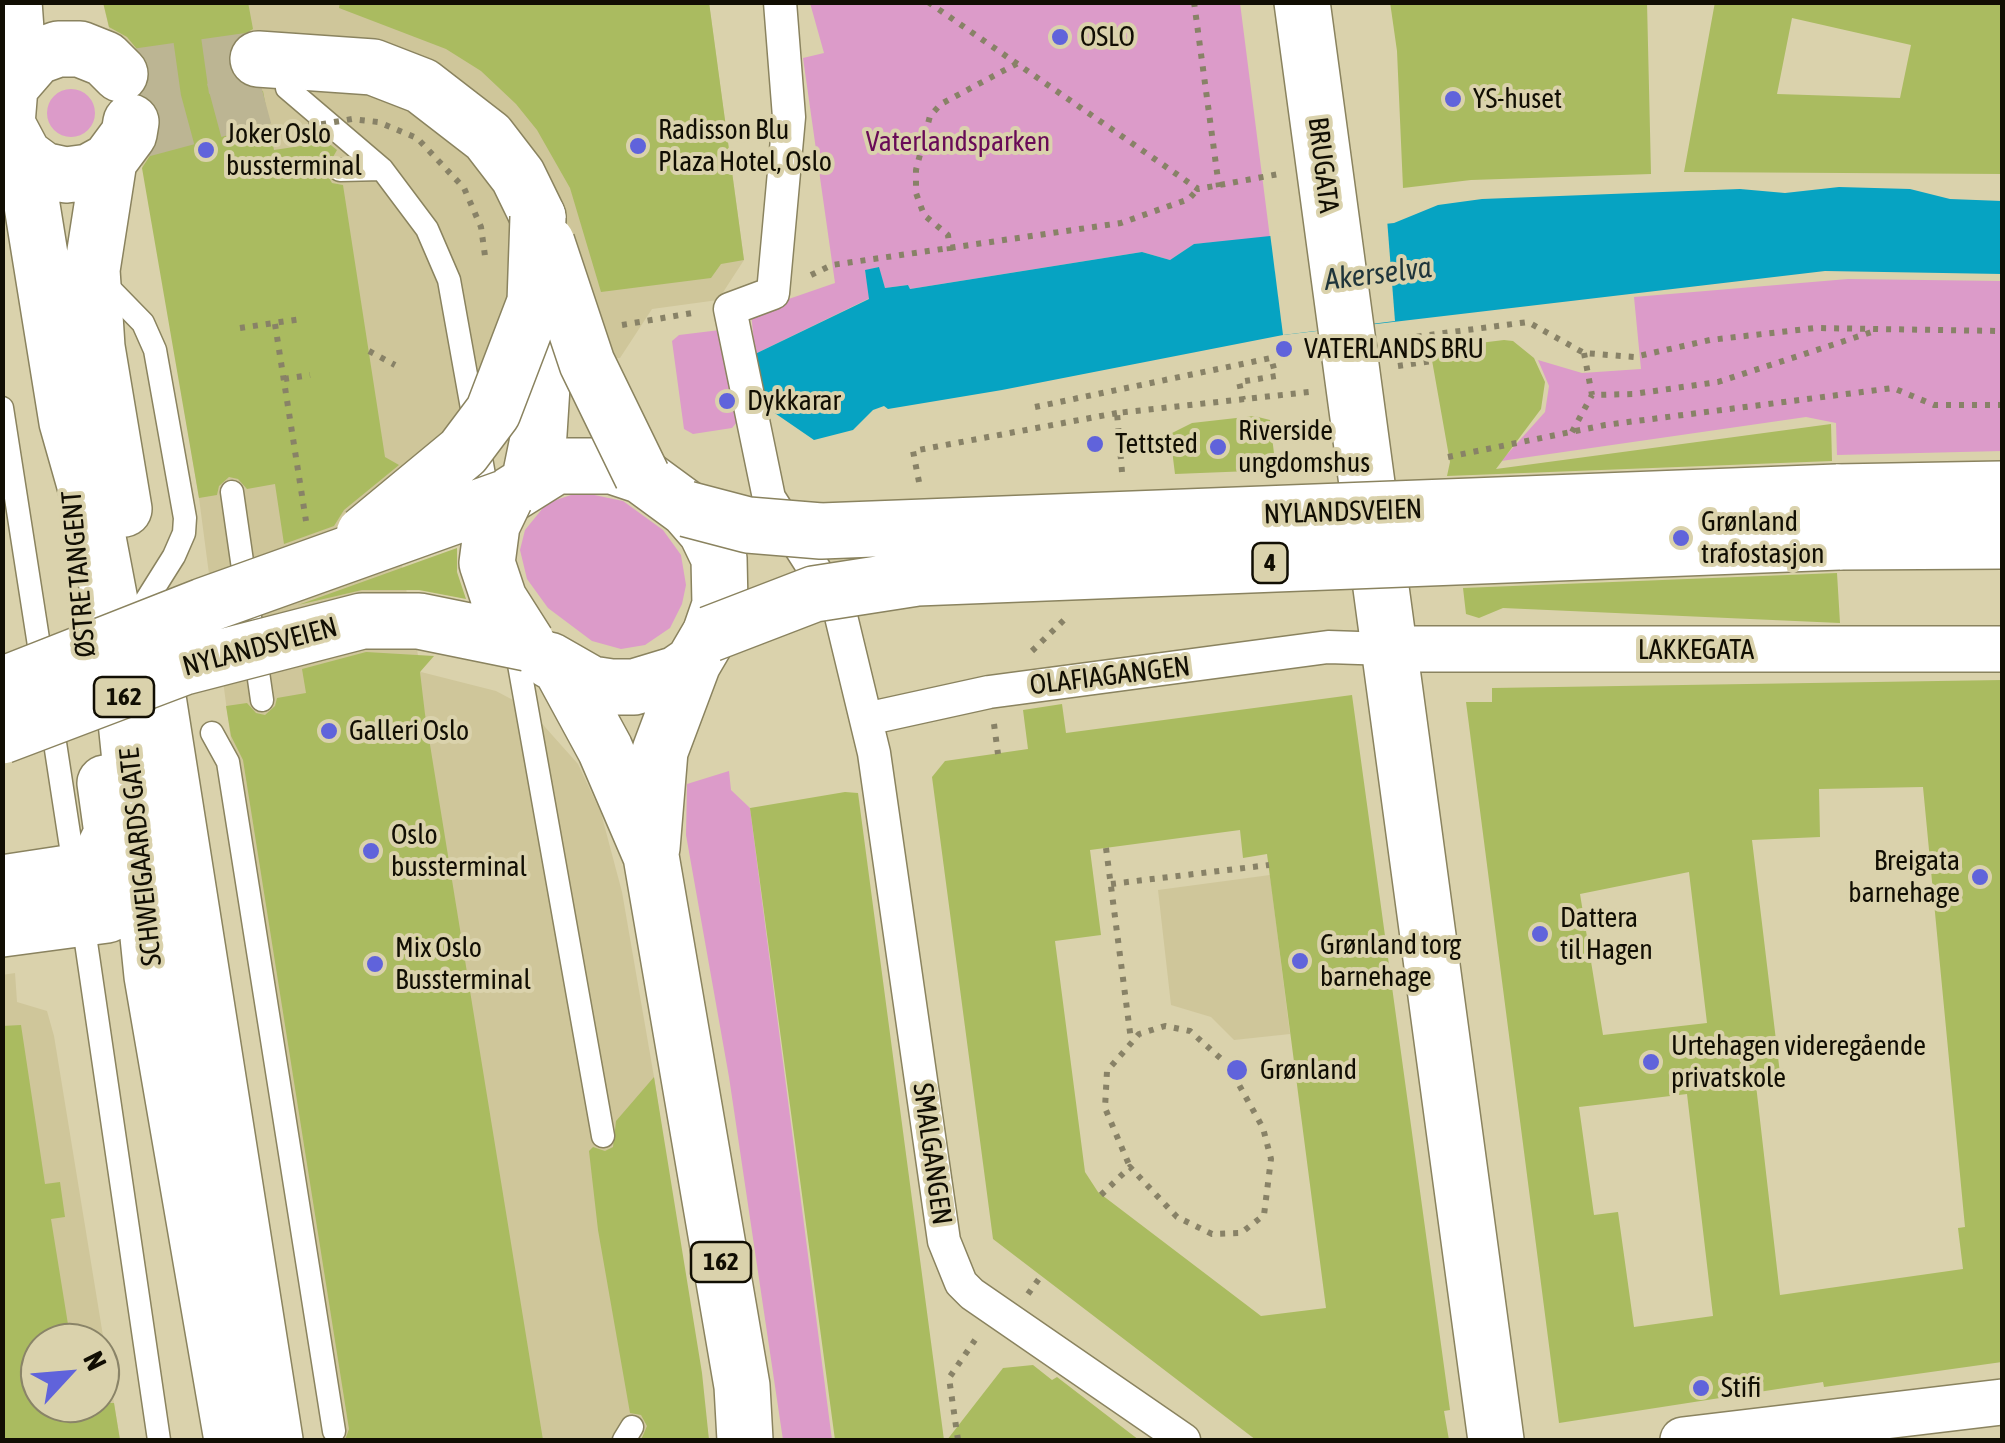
<!DOCTYPE html>
<html>
<head>
<meta charset="utf-8">
<style>
	body { margin:0 }
	#map { position:relative; width:2005px; height:1443px; overflow:hidden; background:#dad2ac; font-family:"Asap Condensed",sans-serif }
	canvas { display:block }
	.frame { position:absolute; inset:0; border:5px solid #110e03; pointer-events:none }
	.north { position:absolute; left:20px; top:1323px; width:100px; height:100px; box-sizing:border-box; background:#dad2ac; border:2px solid #8a8468; border-radius:50%; rotate:64deg; font-size:28px; font-weight:700; line-height:40px; text-align:center; color:#110e03 }
	.north::after { content:''; display:block; margin:auto; width:35px; height:45px; background:#6063db; clip-path:polygon(50% 0,100% 100%,50% 72%,0 100%) }
</style>
</head>
<body>
<div id="map">
<canvas width="2005" height="1443"></canvas>
<div class="frame"></div>
<div class="north">N</div>
</div>
<script>
const ctx = document.querySelector('canvas').getContext('2d');
ctx.lineJoin = 'round';
function paint(path, color) { ctx.fillStyle = color; ctx.fill(path, 'evenodd'); }
const toPath = rows => new Path2D(rows.map(r => 'M' + r).join(''));
function strokePath(path, color, width, dash) { ctx.strokeStyle = color; ctx.lineWidth = width; ctx.lineCap = dash ? 'butt' : 'round'; ctx.setLineDash(dash || []); ctx.stroke(path); }
function label(font, color, halo, rows, align = 'center') {
  ctx.font = font + ' "Asap Condensed",sans-serif'; ctx.lineWidth = 8; ctx.setLineDash([]); ctx.textBaseline = 'middle'; ctx.strokeStyle = halo; ctx.fillStyle = color; for (const [text, x, y, turn = 0] of rows) {
    ctx.save(); ctx.translate(x, y); ctx.rotate((+turn || 0) * Math.PI / 180); ctx.textAlign = isNaN(turn) ? turn : align; if (halo) ctx.strokeText(text, 0, 0); ctx.fillText(text, 0, 0); ctx.restore();
  }
}
const built = toPath([
	[103,3,709,3,744,260,718,300,652,309,620,358,491,367,470,417,387,482,421,672,496,691,528,708,578,764,601,813,622,892,654,1077,709,1440,341,1440,232,749,199,498,147,186],
	[1270,875,1290,1034,1234,1040,1211,1017,1171,1005,1158,890],
	[15,973,17,1002,47,1011,54,1036,120,1440,3,1440,2,975],
	[40,1343,100,1343,100,1403,40,1403]
]);
const green = toPath([
	[810,3,1240,3,1270,238,1194,244,1170,260,1142,252,910,289,908,285,885,288,878,267,865,271,870,298,755,354,751,312,835,283,803,58,824,53],
	'47 113a24 24 0 1 1 48 0a24 24 0 1 1-48 0Z',
	[1848,279,2002,281,2002,451,1837,455,1836,423,1806,417,1501,461,1545,412,1549,386,1538,360,1582,373,1641,369,1634,297],
	[720,330,738,421,732,428,693,434,684,429,672,341,679,335],
	[580,492,623,501,663,530,681,555,686,585,682,604,670,628,645,645,621,649,592,641,548,608,527,579,520,550,525,530,547,503],
	[729,771,731,790,750,808,832,1440,783,1440,729,1077,686,835,687,784]
]);
const water = toPath([
	[1839,187,1910,189,1950,199,2002,201,2002,274,1825,271,1283,335,1002,390,888,409,884,406,873,410,853,430,814,440,763,405,755,354,869,299,865,270,879,267,885,288,908,285,910,289,1142,252,1170,260,1194,244,1394,223,1438,205,1482,199,1740,189,1785,193]
]);
const pier = toPath([
	[1387,219,1395,321,1283,335,1270,233]
]);
const building = toPath([
	[103,2,248,2,253,29,233,41,227,58,230,74,240,84,263,91,274,150,327,142,337,150,325,171,332,183,343,185,385,457,399,465,344,510,334,526,284,544,275,484,247,489,238,479,229,477,219,486,217,495,199,498,142,168,160,140,160,112,143,94,150,81,150,65,127,37,109,27],
	[340,2,709,2,744,260,721,264,711,278,601,292,570,188,537,130,516,104,481,71,446,49,339,8],
	[1390,2,1647,2,1651,174,1471,180,1403,188,1397,51],
	[1715,2,2002,2,2002,174,1684,172],
	[1792,18,1911,45,1900,98,1777,94],
	[1504,340,1513,341,1534,358,1545,382,1541,409,1496,469,1831,424,1832,461,1447,476,1450,462,1430,349],
	[1254,416,1270,420,1276,470,1175,474,1170,434,1192,423],
	[457,548,457,572,466,599,419,590,362,590,298,605],
	[1837,573,1840,623,1503,608,1479,618,1466,614,1463,588],
	[366,652,434,656,420,672,425,714,543,1440,345,1440,349,1429,243,760,231,736,226,706,247,703,256,713,265,715,275,706,277,698,306,693,302,669],
	[2002,680,2002,1362,1824,1387,1823,1382,1559,1423,1466,702,1492,702,1492,688],
	[1923,787,1965,1227,1958,1228,1963,1269,1780,1295,1756,1085,1781,1082,1752,840,1820,837,1819,789],
	[1689,872,1707,1023,1603,1035,1580,894],
	[1687,1094,1713,1316,1634,1327,1618,1212,1594,1215,1579,1107],
	[1352,695,1450,1410,1444,1411,1449,1440,1256,1440,993,1239,932,777,945,761,1028,749,1023,710,1062,704,1066,733],
	[1240,830,1243,858,1267,854,1326,1308,1261,1316,1098,1192,1085,1172,1055,941,1101,935,1090,850],
	[845,792,858,793,944,1440,835,1440,750,808],
	[21,1025,45,1184,60,1182,65,1217,51,1219,71,1343,40,1343,40,1403,114,1403,120,1440,2,1440,2,1026],
	[654,1077,702,1373,709,1440,641,1440,647,1426,641,1415,630,1413,598,1230,589,1151,593,1147,605,1151,613,1147,616,1121],
	[1033,1365,1052,1380,1057,1377,1139,1440,947,1440,1003,1368]
]);
const trunkTunnel = toPath([
	[123,78,258,59],
	[134,132,264,97]
]);
const path = toPath([
	[928,2,1198,189,1279,174],
	[1194,2,1219,187],
	[950,251,948,235,924,215,916,193,916,170,930,116,941,104,1018,63],
	[811,275,832,265,1121,223,1189,199,1198,189],
	[275,324,306,521],
	[622,325,698,312],
	[240,328,301,319],
	[1391,340,1528,322,1584,353,1634,357,1710,340,1815,328,2002,331],
	[369,351,395,365],
	[1584,353,1592,395,1633,394,1718,382,1875,331],
	[1398,366,1432,361],
	[284,379,310,375],
	[1035,407,1271,358,1276,376,1239,382,1243,400],
	[1572,432,1592,395],
	[1448,457,1605,425,1893,388,1934,405,2002,405],
	[1122,472,1117,413,1309,392],
	[919,482,913,451,1117,413],
	[1032,651,1066,618],
	[994,724,998,754],
	[1106,848,1131,1040],
	[1111,884,1269,865],
	[1101,1195,1130,1167,1177,1217,1212,1234,1241,1233,1264,1215,1271,1159,1263,1128,1228,1065,1190,1031,1165,1026,1139,1034,1107,1071,1105,1108,1130,1167],
	[1028,1294,1041,1276],
	[958,1440,949,1378,975,1340]
]);
const service = toPath([
	[287,88,382,169,427,229,449,280,489,503],
	[340,170,382,169],
	[101,280,143,323,155,350,185,518,184,533,174,556,142,607],
	[2,408,43,671],
	[232,492,262,700],
	[515,642,603,1136],
	[51,717,75,873],
	[212,733,228,762,334,1431],
	[82,915,159,1440],
	[624,1440,632,1427]
]);
const pedestrian = toPath([
	[780,2,789,117,773,293,730,309,769,498,839,608,874,753,944,1241,961,1283,972,1294,1184,1440],
	[866,719,989,692,1328,647,1390,649]
]);
const minor = toPath([
	[1390,649,2002,649],
	[1683,1440,2002,1402]
]);
const tertiary = toPath([
	[1302,2,1496,1440]
]);
const primary = toPath([
	[1837,492,2002,489],
	[1839,542,2002,541]
]);
const trunk = toPath([
	[14,2,19,72],
	[258,59,373,67,422,86,488,137,518,176,538,217],
	[120,74,105,59,80,49,58,49,36,57,10,87,7,124,24,156,43,170,66,175,89,172,109,161,129,134,131,122],
	[24,156,67,422,94,517,118,643,152,976,232,1440],
	[109,161,92,270,97,347,124,509],
	[530,478,539,434,544,355,535,302],
	[505,498,556,466,612,466,642,476,687,509,706,531,719,558,720,605,710,634,693,663,677,674,634,687,611,687,591,684,549,660],
	[561,668,605,749,651,856,742,1386,745,1440],
	[158,697,275,1440],
	[652,848,660,751,693,663],
	[2,883,75,872,100,858,112,833,105,783],
	[2,929,107,915,157,887,168,871]
]);
const pathBridge = toPath([
	[270,133,352,119,378,122,417,138,464,188,481,227,486,263]
]);
const primaryBridge = toPath([
	[687,509,748,525,821,531,1837,492],
	[710,634,814,594,917,578,1839,542]
]);
const trunkBridge = toPath([
	[547,243,587,363,642,476],
	[505,498,492,525,487,563,499,599,527,643],
	[364,534,463,452,493,412,535,302,538,217],
	[2,685,203,606,505,498],
	[2,736,184,667,362,621,419,621,527,643]
]);
const markers = [
	[1060,37,10,"#6063db"],
	[1453,99,10,"#6063db"],
	[638,146,10,"#6063db"],
	[206,150,10,"#6063db"],
	[1284,349,10,"#6063db"],
	[727,401,10,"#6063db"],
	[1095,444,10,"#6063db"],
	[1218,447,10,"#6063db"],
	[1681,538,10,"#6063db"],
	[329,731,10,"#6063db"],
	[371,851,10,"#6063db"],
	[1980,877,10,"#6063db"],
	[1540,934,10,"#6063db"],
	[1300,961,10,"#6063db"],
	[375,964,10,"#6063db"],
	[1651,1062,10,"#6063db"],
	[1237,1070,12,"#6063db"],
	[1701,1388,10,"#6063db"]
];
const shields = [
	[1270,563,35],
	[124,697,60],
	[721,1262,60]
];
const shieldNames = [
	["4",1270,563],
	["162",124,697],
	["162",721,1262]
];
const poiNames = [
	["OSLO",1080,37],
	["YS-huset",1473,99],
	["Radisson Blu",658,130],
	["Plaza Hotel, Oslo",658,162],
	["Joker Oslo",226,134],
	["bussterminal",226,166],
	["VATERLANDS BRU",1304,349],
	["Dykkarar",747,401],
	["Riverside",1238,431],
	["ungdomshus",1238,463],
	["Tettsted",1115,444],
	["Grønland",1701,522],
	["trafostasjon",1701,554],
	["Galleri Oslo",349,731],
	["Oslo",391,835],
	["bussterminal",391,867],
	["Breigata",1960,861,"right"],
	["barnehage",1960,893,"right"],
	["Dattera",1560,918],
	["til Hagen",1560,950],
	["Grønland torg",1320,945],
	["barnehage",1320,977],
	["Mix Oslo",395,948],
	["Bussterminal",395,980],
	["Urtehagen videregående",1671,1046],
	["privatskole",1671,1078],
	["Grønland",1260,1070],
	["Stifi",1721,1388]
];
const parkNames = [
	["Vaterlandsparken",958,142]
];
const streetNames = [
	["BRUGATA",1323,165,83],
	["NYLANDSVEIEN",1343,512,-2],
	["ØSTRE TANGENT",79,574,-95],
	["NYLANDSVEIEN",260,647,-15],
	["LAKKEGATA",1696,650],
	["OLAFIAGANGEN",1110,676,-7],
	["SCHWEIGAARDS GATE",141,857,-96],
	["SMALGANGEN",932,1154,82]
];
const waterNames = [
	["Akerselva",1378,274,-7]
];
paint(built, '#cfc69a');
paint(green, '#dc9bc9');
paint(water, '#06a3c2');
paint(pier, '#dad2ac');
paint(building, '#aabb60');
strokePath(trunkTunnel, '#bcb593', 55, [55, 28]);
strokePath(service, '#8a835f', 25);
strokePath(pedestrian, '#8a835f', 35);
strokePath(minor, '#8a835f', 48);
strokePath(tertiary, '#8a835f', 58);
strokePath(primary, '#8a835f', 58);
strokePath(trunk, '#8a835f', 58);
strokePath(path, '#888267', 6, [5, 8]);
strokePath(service, '#fff', 22);
strokePath(pedestrian, '#fff', 32);
strokePath(minor, '#fff', 45);
strokePath(tertiary, '#fff', 55);
strokePath(primary, '#fff', 55);
strokePath(trunk, '#fff', 55);
strokePath(primaryBridge, '#8a835f', 58, []);
strokePath(trunkBridge, '#8a835f', 58, []);
strokePath(pathBridge, '#888267', 6, [5, 8]);
strokePath(primaryBridge, '#fff', 55);
strokePath(trunkBridge, '#fff', 55);
for (const [x, y, r, color] of markers) { const dot = new Path2D(); dot.arc(x, y, r, 0, 2 * Math.PI); ctx.fillStyle = color; ctx.fill(dot); strokePath(dot, '#dad2ac', 4); }
for (const [x, y, w] of shields) { const box = new Path2D(); box.roundRect(x - w / 2, y - 20, w, 40, 8); ctx.fillStyle = '#dad2ac'; ctx.fill(box); strokePath(box, '#110e03', 2.5); }
label('bold 25px', '#110e03', null, shieldNames);
label('28px', '#110e03', '#dad2ac', poiNames, 'left');
label('28px', '#690b57', '#dad2ac', parkNames);
label('28px', '#110e03', '#dad2ac', streetNames);
label('italic 30px', '#1f353b', '#dad2ac', waterNames);
</script>
</body>
</html>
